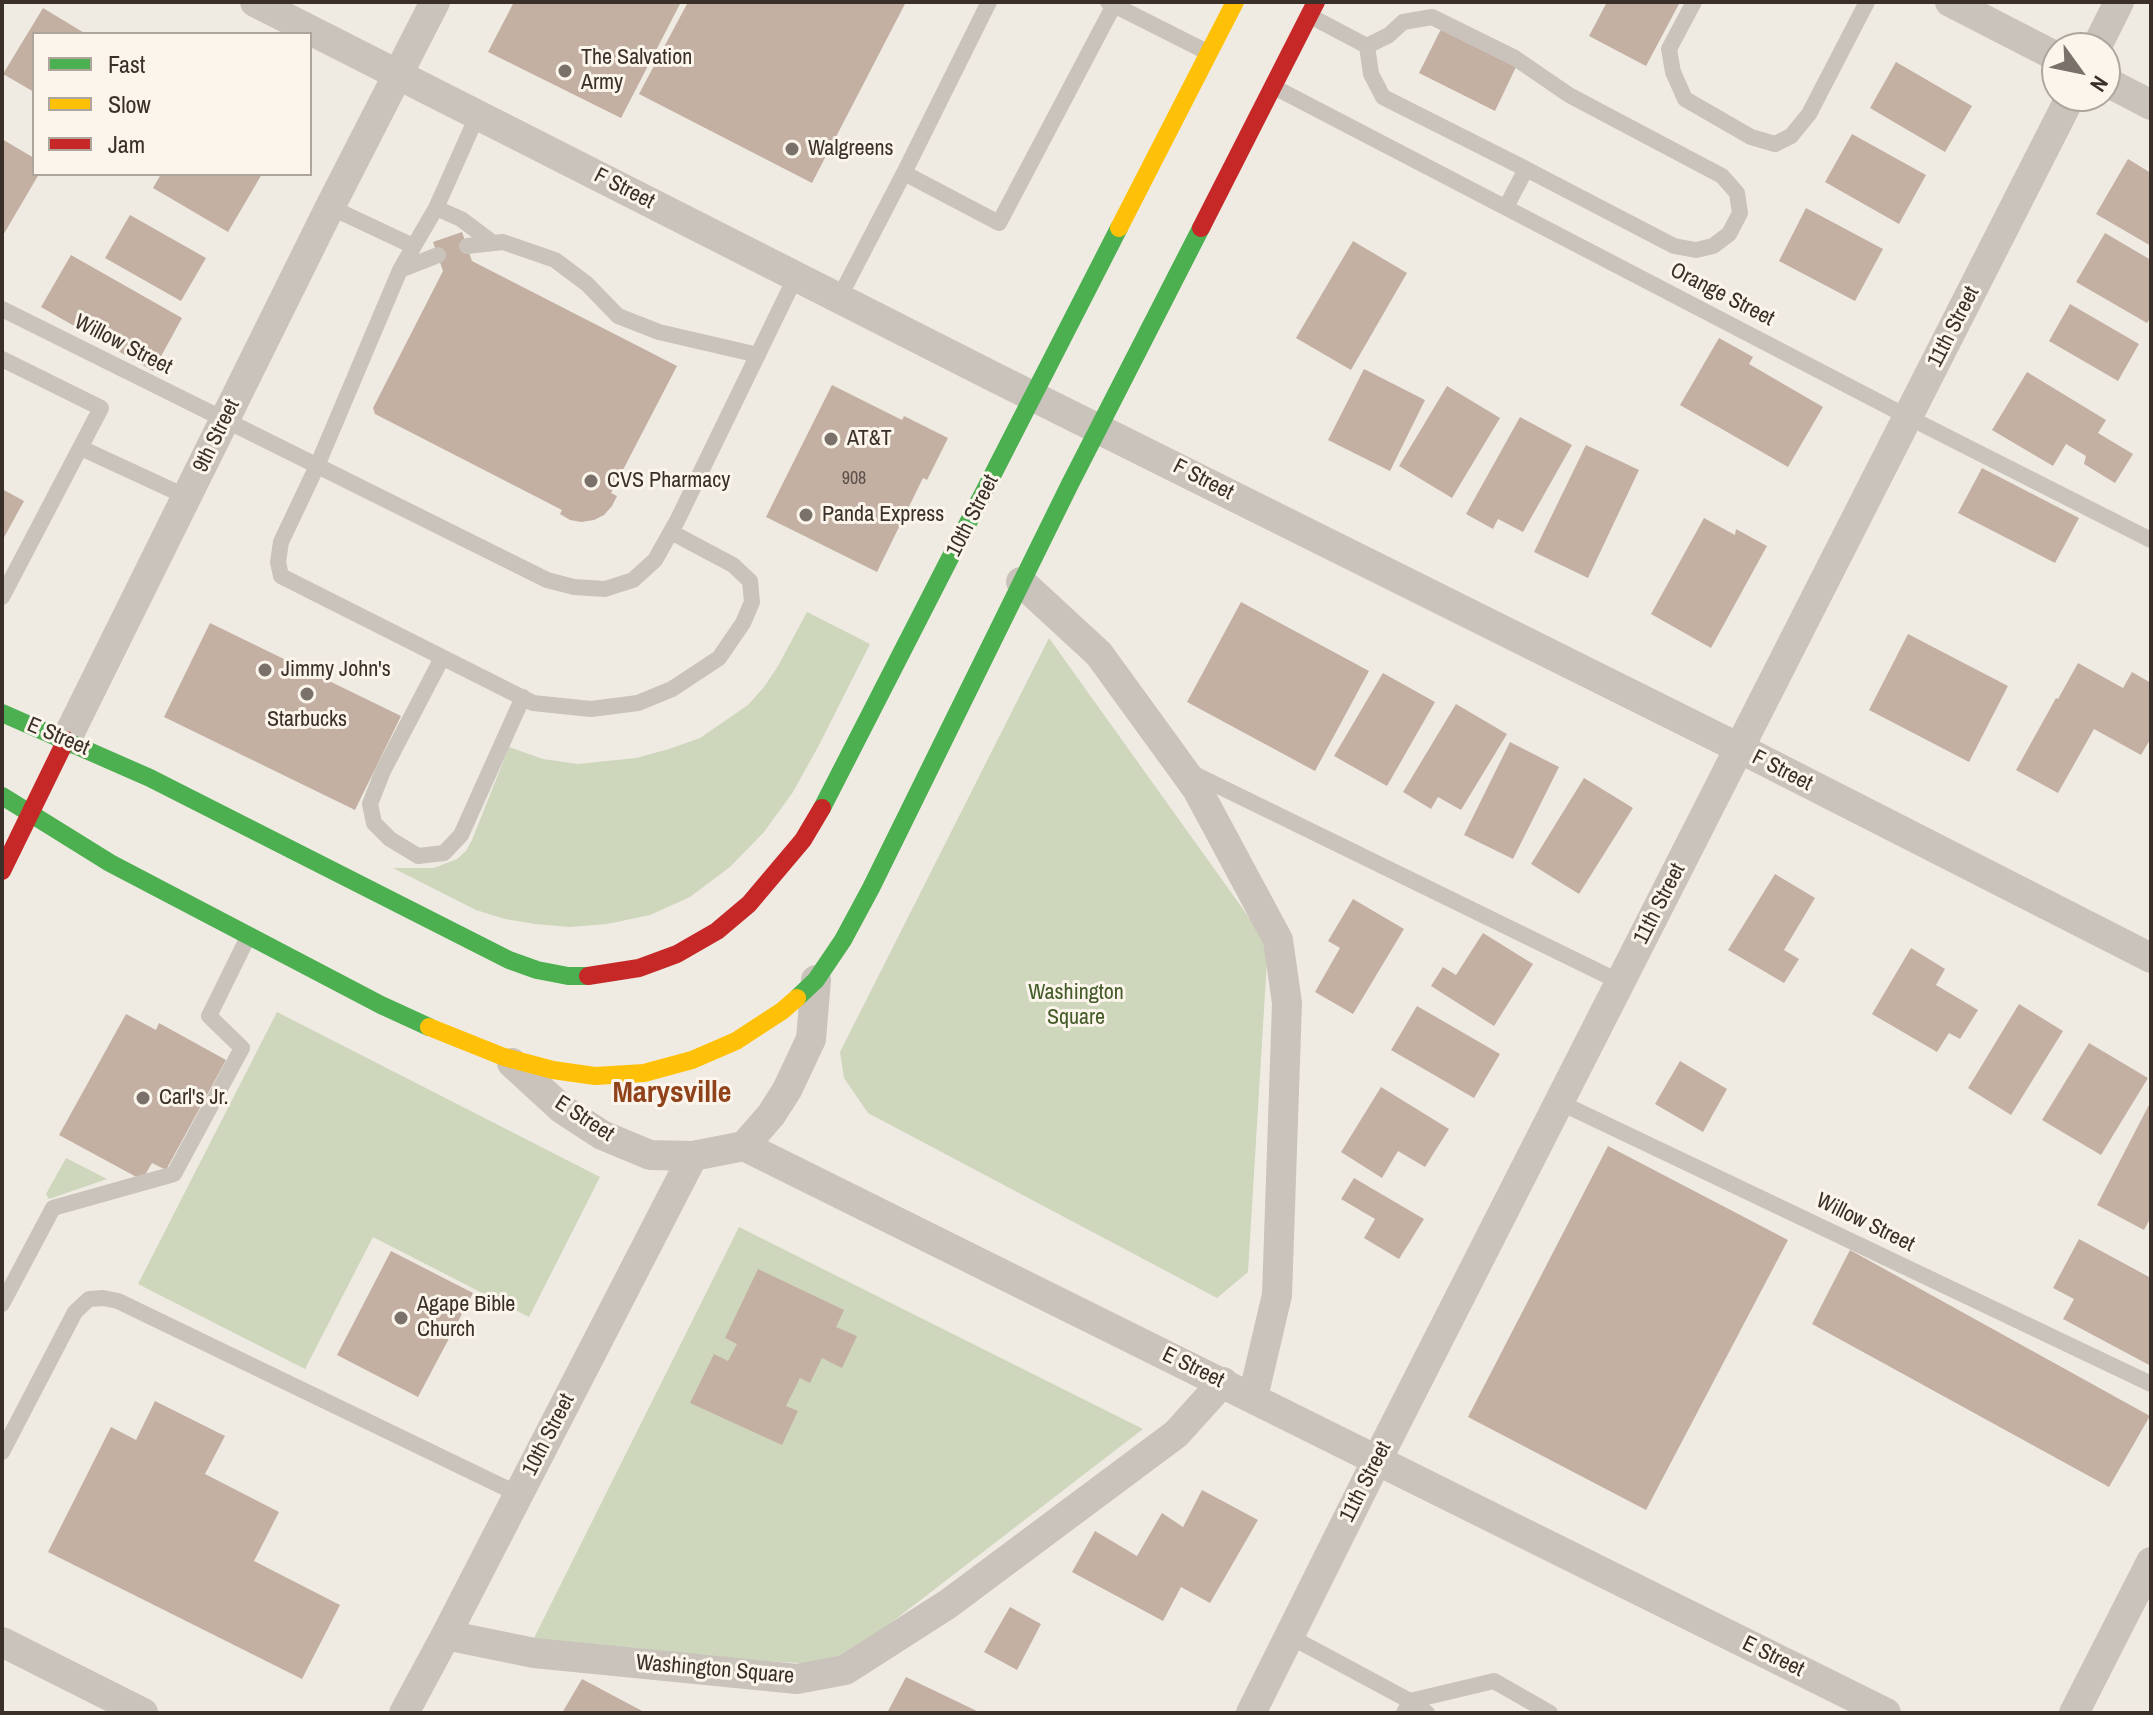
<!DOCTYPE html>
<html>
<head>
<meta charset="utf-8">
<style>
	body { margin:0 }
	#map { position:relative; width:2153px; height:1715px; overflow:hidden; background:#efebe3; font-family:"Archivo Narrow",sans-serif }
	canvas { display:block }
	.frame { position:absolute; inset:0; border:4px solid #3a3029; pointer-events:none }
	.legend { position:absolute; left:32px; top:32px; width:280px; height:144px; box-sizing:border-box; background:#fbf5eb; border:2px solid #aea69d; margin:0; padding:10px 14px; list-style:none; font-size:24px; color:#3a3029 }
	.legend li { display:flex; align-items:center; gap:16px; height:40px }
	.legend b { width:40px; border:2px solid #aea69d }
	.north { position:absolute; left:2041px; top:32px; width:80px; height:80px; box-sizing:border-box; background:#fbf5eb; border:2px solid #aea69d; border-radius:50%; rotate:123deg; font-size:22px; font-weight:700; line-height:32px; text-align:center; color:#3a3029 }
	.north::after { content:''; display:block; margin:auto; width:28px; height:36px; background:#79716a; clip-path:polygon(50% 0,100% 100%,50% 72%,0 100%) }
</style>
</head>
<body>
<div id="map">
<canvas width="2153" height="1715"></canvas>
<div class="frame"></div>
<ul class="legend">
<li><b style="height:10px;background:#4caf50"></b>Fast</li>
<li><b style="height:10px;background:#ffc107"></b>Slow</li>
<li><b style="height:10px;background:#c62828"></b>Jam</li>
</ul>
<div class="north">N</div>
</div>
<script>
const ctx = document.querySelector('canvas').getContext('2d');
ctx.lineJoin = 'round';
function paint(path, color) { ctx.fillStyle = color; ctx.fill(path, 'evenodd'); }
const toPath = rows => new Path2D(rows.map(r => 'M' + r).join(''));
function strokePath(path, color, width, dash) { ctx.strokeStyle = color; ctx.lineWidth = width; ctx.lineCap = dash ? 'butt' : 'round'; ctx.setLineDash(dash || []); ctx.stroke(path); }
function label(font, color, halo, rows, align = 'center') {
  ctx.font = font + ' "Archivo Narrow",sans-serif'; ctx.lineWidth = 6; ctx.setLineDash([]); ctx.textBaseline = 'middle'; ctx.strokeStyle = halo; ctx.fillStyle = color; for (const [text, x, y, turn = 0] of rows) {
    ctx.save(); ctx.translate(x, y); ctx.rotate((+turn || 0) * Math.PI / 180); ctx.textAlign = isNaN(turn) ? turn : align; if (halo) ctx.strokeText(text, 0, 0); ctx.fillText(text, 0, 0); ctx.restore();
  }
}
const green = toPath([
	[807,612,870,644,818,747,793,792,764,832,730,867,690,897,650,915,607,924,570,927,535,924,505,919,476,910,393,868,434,868,457,859,466,851,472,840,509,747,543,759,578,764,636,758,669,749,700,738,748,705,764,687,778,666],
	[1049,638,1268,944,1248,1272,1217,1298,868,1113,844,1078,840,1052],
	[277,1012,600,1177,529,1317,373,1237,305,1369,138,1284],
	[66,1158,107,1179,49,1199,46,1194],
	[739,1227,1143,1429,836,1665,602,1652,531,1644]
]);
const building = toPath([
	[514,2,681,2,621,118,488,52],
	[688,2,906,2,812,183,639,94],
	[1607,2,1680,2,1646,66,1589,36],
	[43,8,86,34,34,34,34,92,3,74],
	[1441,29,1516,67,1495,111,1419,73],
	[1896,62,1972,106,1945,152,1870,108],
	[1852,134,1926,175,1899,224,1825,182],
	[2,139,34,158,34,174,39,174,2,237],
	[2128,159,2151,173,2151,246,2096,214],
	[161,174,262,174,228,232,153,188],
	[1806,208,1883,249,1855,301,1779,261],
	[130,215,206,258,181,301,105,258],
	[462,232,472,261,677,366,611,493,617,496,612,506,604,515,594,520,581,522,570,520,560,514,562,510,375,414,373,408,443,271,433,242],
	[2105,233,2151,260,2151,317,2147,323,2076,282],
	[1353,241,1407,273,1351,370,1296,338],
	[71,255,182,318,153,371,41,307],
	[2070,304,2139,344,2118,381,2049,341],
	[1719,338,1753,357,1749,364,1823,407,1788,467,1680,405],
	[1364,369,1425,400,1390,471,1328,440],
	[2027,372,2106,420,2098,433,2133,454,2115,483,2084,464,2086,456,2066,444,2053,466,1992,430],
	[832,385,902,420,904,416,948,438,927,480,923,478,877,572,766,517],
	[1447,386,1500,418,1452,498,1399,466],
	[1520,417,1572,445,1523,532,1498,519,1493,529,1466,514],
	[1586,445,1639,470,1588,578,1534,552],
	[1982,468,2079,518,2055,563,1958,513],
	[2,489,24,501,2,541],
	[1704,518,1735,535,1736,529,1767,546,1711,648,1651,614],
	[1241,602,1369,671,1315,771,1187,702],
	[210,623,401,716,355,810,164,717],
	[1908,634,2008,686,1969,762,1869,710],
	[2078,663,2123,688,2132,672,2151,683,2151,738,2141,755,2094,729,2058,793,2016,770,2056,698,2058,699],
	[1383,673,1435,702,1387,786,1334,756],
	[1456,704,1507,734,1461,810,1438,797,1431,809,1403,792],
	[1510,742,1559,767,1513,859,1464,835],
	[1584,778,1633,808,1579,894,1531,864],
	[1775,874,1815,898,1784,950,1799,959,1784,983,1728,950],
	[1353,899,1404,929,1353,1014,1315,992,1340,948,1328,941],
	[1483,933,1533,964,1494,1026,1431,986,1443,967,1456,975],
	[1911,948,1945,969,1936,985,1978,1010,1960,1039,1949,1033,1937,1052,1872,1014],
	[2019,1004,2063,1031,2011,1115,1968,1088],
	[1417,1006,1500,1054,1474,1098,1391,1050],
	[126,1014,156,1030,159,1023,226,1060,166,1170,152,1163,142,1180,59,1135],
	[2089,1043,2148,1078,2101,1155,2042,1120],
	[1680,1061,1727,1089,1703,1132,1655,1104],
	[1381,1087,1449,1129,1425,1167,1398,1151,1382,1178,1341,1152],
	[2151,1101,2151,1217,2144,1230,2097,1205],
	[1608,1146,1788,1240,1646,1510,1468,1417],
	[1354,1178,1424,1219,1399,1259,1364,1238,1375,1219,1341,1199],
	[2079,1239,2151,1278,2151,1366,2063,1319,2074,1299,2053,1288],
	[1850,1250,2150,1416,2109,1487,1812,1324],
	[391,1251,473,1293,418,1397,337,1355],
	[758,1269,844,1310,836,1327,857,1336,842,1368,822,1358,810,1383,800,1378,786,1406,798,1411,782,1445,690,1403,714,1354,728,1361,737,1344,725,1338],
	[155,1401,225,1436,205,1474,279,1512,254,1561,340,1605,302,1679,48,1552,111,1427,136,1440],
	[1202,1490,1258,1520,1210,1603,1181,1587,1163,1621,1072,1572,1095,1531,1137,1556,1162,1513,1183,1527],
	[1010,1607,1041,1624,1017,1670,984,1652],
	[906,1677,981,1713,887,1713],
	[582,1679,646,1713,562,1713]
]);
const lane = toPath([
	[1108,2,1207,52],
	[1694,2,1669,49,1673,72,1685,99,1751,137,1775,144,1791,136,1809,114,1867,2],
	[1310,16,1367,46,1371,74,1383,97,1526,169,1506,207],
	[1367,46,1389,35,1403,22,1432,17,1515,58,1569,95,1722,176,1737,193,1740,213,1729,234,1713,246,1696,250,1674,246,1526,169],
	[1274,87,1908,417,2151,540],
	[478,114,436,208,400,270,317,466,281,542,278,562,281,576,533,703,591,709,638,703,672,689,719,658,743,623,752,602,750,581,733,565,671,532],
	[904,173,989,2],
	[330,207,413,246],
	[436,208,461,219,493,243],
	[467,246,503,242,555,260,587,284,618,316,659,332,758,355],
	[400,270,438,255],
	[839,298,904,173,999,223,1114,5],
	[2,309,547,580,574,587,605,589,633,580,655,560,677,521,796,276],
	[2,359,101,408,2,597],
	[81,448,187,497],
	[442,658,383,771,370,804,374,823,390,839,418,856,444,853,461,835,523,697],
	[1190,772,1620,982],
	[1559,1102,2151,1384],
	[2,1304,53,1208,174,1174,242,1048,209,1016,247,939],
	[2,1452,75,1312,89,1299,103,1298,118,1301,518,1494],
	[1289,1636,1410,1701,1427,1713],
	[1404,1713,1410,1701,1494,1681,1550,1713]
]);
const street = toPath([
	[255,2,996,378,1739,748,2151,958],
	[1950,2,2057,57],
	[2096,48,2119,2],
	[2105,81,2151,105],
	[1021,582,1099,654,1197,789,1278,940,1287,1003,1277,1295,1253,1397],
	[66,740,330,207,435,2],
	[512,1063,562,1109,602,1135,650,1155,693,1156,744,1146,1886,1713],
	[744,1146,771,1115,787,1090,811,1039,816,980],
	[446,1635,534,1653,797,1679,845,1670,948,1604,1176,1434,1223,1382],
	[2,1642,143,1713],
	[404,1713,446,1635,693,1156],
	[1251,1713,1377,1460,2071,96],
	[2074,1713,2151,1562]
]);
const fast = toPath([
	[2,713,150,778,509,960,537,970,568,976,588,976],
	[2,796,110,863,381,1005,429,1027],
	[822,808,1119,228],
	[797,998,816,980,843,940,871,888,1070,484,1201,228]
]);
const slow = toPath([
	[1119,228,1235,2],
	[429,1027,504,1057,553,1070,595,1076,644,1073,692,1060,736,1041,782,1011,797,998]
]);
const jam = toPath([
	[1201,228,1316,2],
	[2,871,66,740],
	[588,976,639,968,677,954,717,931,749,904,803,840,822,808]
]);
const markers = [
	[565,71,8,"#79716a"],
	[792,149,8,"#79716a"],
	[831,439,8,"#79716a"],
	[591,481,8,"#79716a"],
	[806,515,8,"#79716a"],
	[265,670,8,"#79716a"],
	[307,694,8,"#79716a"],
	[143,1098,8,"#79716a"],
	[401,1318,8,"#79716a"]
];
const numberNames = [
	["908",854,479]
];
const poiNames = [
	["The Salvation",581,58],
	["Army",581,83],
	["Walgreens",808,149],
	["AT&T",847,439],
	["CVS Pharmacy",607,481],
	["Panda Express",822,515],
	["Jimmy John's",281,670],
	["Starbucks",307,720,"center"],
	["Carl's Jr.",159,1098],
	["Agape Bible",417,1305],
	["Church",417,1330]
];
const streetNames = [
	["F Street",624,189,27],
	["Orange Street",1722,295,27],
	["11th Street",1954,327,-63],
	["Willow Street",123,345,27],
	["9th Street",217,436,-64],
	["F Street",1203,480,27],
	["10th Street",973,516,-63],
	["E Street",58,737,23],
	["F Street",1782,771,27],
	["11th Street",1660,904,-63],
	["E Street",584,1119,33],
	["Willow Street",1865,1223,26],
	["E Street",1193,1368,26],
	["10th Street",549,1435,-63],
	["11th Street",1366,1482,-63],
	["E Street",1773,1657,26],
	["Washington Square",715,1670,5]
];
const parkNames = [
	["Washington",1076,993],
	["Square",1076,1018]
];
const districtNames = [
	["Marysville",672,1094]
];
paint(green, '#ced6bc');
paint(building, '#c4b0a3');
strokePath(lane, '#c9c3bb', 16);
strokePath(street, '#c9c3bb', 30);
strokePath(fast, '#4caf50', 18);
strokePath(slow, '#ffc107', 18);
strokePath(jam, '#c62828', 18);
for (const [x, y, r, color] of markers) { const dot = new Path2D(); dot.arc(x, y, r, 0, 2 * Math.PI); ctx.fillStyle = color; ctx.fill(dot); strokePath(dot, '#fbf5eb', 3); }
label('18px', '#5c5048', null, numberNames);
label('22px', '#3a3029', '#fbf5eb', poiNames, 'left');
label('22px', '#3a3029', '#fbf5eb', streetNames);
label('22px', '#445b2a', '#fbf5eb', parkNames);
label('bold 30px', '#90431b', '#fbf5eb', districtNames);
</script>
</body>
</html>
